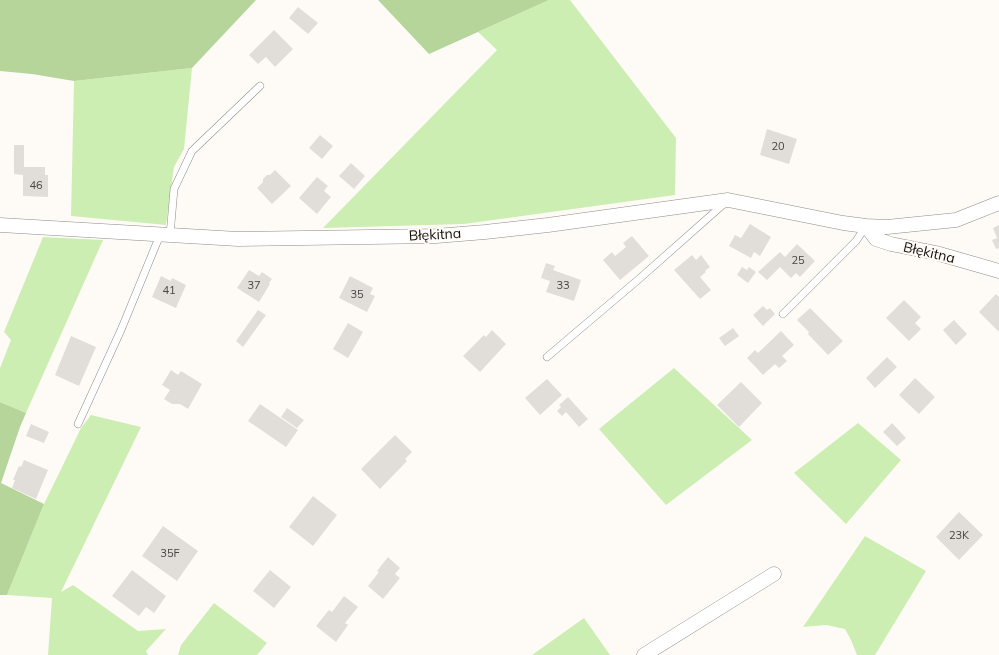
<!DOCTYPE html>
<html>
<head>
<meta charset="utf-8">
<style>
	body { margin:0 }
	canvas { display:block; background:#fefbf7 }
</style>
</head>
<body>
<canvas width="999" height="655"></canvas>
<script>
const ctx = document.querySelector('canvas').getContext('2d');
ctx.lineJoin = 'round';
function paint(path, color) { ctx.fillStyle = color; ctx.fill(path, 'evenodd'); }
const toPath = rows => new Path2D(rows.map(r => 'M' + r).join(''));
function strokePath(path, color, width, dash) { ctx.strokeStyle = color; ctx.lineWidth = width; ctx.lineCap = dash ? 'butt' : 'round'; ctx.setLineDash(dash || []); ctx.stroke(path); }
function label(font, color, halo, rows, align = 'center') {
  ctx.font = font + ' Mulish,sans-serif'; ctx.lineWidth = 4; ctx.setLineDash([]); ctx.textBaseline = 'middle'; ctx.strokeStyle = halo; ctx.fillStyle = color; for (const [text, x, y, turn = 0] of rows) {
    ctx.save(); ctx.translate(x, y); ctx.rotate((+turn || 0) * Math.PI / 180); ctx.textAlign = isNaN(turn) ? turn : align; if (halo) ctx.strokeText(text, 0, 0); ctx.fillText(text, 0, 0); ctx.restore();
  }
}
const green = toPath([
	[549,0,570,0,676,138,675,195,464,224,323,228,497,50,478,32],
	[192,68,184,149,174,167,166,225,71,216,74,81],
	[43,237,103,240,26,413,0,402,0,368,11,340,4,332],
	[674,368,752,440,666,505,599,429],
	[91,415,141,427,61,592,73,585,138,631,166,629,146,651,148,655,48,655,52,598,7,595,44,504,81,428],
	[858,423,901,460,846,524,794,473],
	[865,536,926,571,875,655,857,655,851,640,845,629,826,625,803,627],
	[214,603,267,643,257,655,178,655,181,645],
	[584,618,610,655,532,655]
]);
const forest = toPath([
	[0,0,256,0,192,68,74,81,32,74,0,71],
	[378,0,549,0,429,54],
	[0,402,26,413,20,427,1,483,44,504,7,595,0,595]
]);
const building = toPath([
	[298,7,318,23,308,34,289,18],
	[274,30,293,49,275,67,266,57,258,64,249,55],
	[767,129,797,139,789,164,760,155],
	[320,135,333,146,322,159,309,148],
	[14,145,24,145,24,167,45,167,45,175,48,175,48,197,23,196,23,175,14,174],
	[351,163,365,176,354,189,339,176],
	[275,170,291,186,272,204,257,188,263,182,263,179,267,175,270,175],
	[317,177,328,186,324,191,331,197,317,214,299,198],
	[750,224,771,237,760,256,754,252,751,258,729,246,735,235,741,238],
	[999,225,999,248,996,249,992,240,997,238,993,228],
	[632,236,649,256,620,280,603,260,612,252,615,256,626,247,623,243],
	[797,244,815,261,800,277,796,273,791,278,780,267,767,280,758,272,780,252,785,257],
	[692,255,696,260,701,255,710,267,705,271,706,272,700,277,711,290,700,299,674,270],
	[546,263,555,266,553,270,581,280,574,301,546,292,550,281,541,278],
	[742,267,747,270,749,267,756,272,748,283,737,275],
	[249,270,259,276,262,272,272,279,269,283,270,284,259,302,237,288],
	[161,276,171,281,172,278,186,285,176,308,152,297],
	[350,276,373,288,370,294,375,296,367,312,339,298],
	[996,294,999,297,999,332,979,312],
	[904,300,921,317,915,323,921,329,909,341,886,318],
	[763,306,767,310,770,308,775,314,763,326,753,315],
	[810,308,843,341,828,355,808,334,809,332,797,320],
	[258,310,266,315,243,347,236,341],
	[954,320,967,334,956,345,943,330],
	[348,323,363,332,348,358,333,349],
	[733,328,739,336,725,346,719,338],
	[492,330,506,344,480,372,463,356,484,335,486,337],
	[781,331,794,345,782,356,787,361,779,368,775,364,763,375,747,358,755,350,758,353],
	[71,336,96,347,79,386,55,375],
	[887,357,897,367,875,388,866,378],
	[171,370,178,375,181,371,202,384,188,409,180,404,172,404,164,399,170,390,162,385],
	[915,378,935,397,919,414,899,395],
	[547,379,562,395,540,415,525,398],
	[741,382,762,403,739,427,717,405],
	[568,397,588,419,579,427,566,412,562,416,557,411,561,407,559,405],
	[260,404,298,430,286,447,248,421],
	[287,408,304,420,297,428,281,417],
	[892,423,906,438,897,446,883,432],
	[31,424,49,432,44,443,26,436],
	[395,435,412,452,405,459,407,461,380,489,361,469],
	[24,460,48,470,36,499,12,488,15,480,13,480,19,466,21,467],
	[313,496,337,515,313,546,289,527],
	[959,512,983,535,959,560,936,537],
	[163,526,198,551,177,581,142,556],
	[388,557,400,568,395,574,400,578,383,599,368,586,379,572,377,571],
	[132,570,166,596,154,613,146,607,139,616,112,596],
	[270,570,291,587,274,608,253,591],
	[344,596,358,607,345,623,348,625,336,642,316,626,329,610,332,612]
]);
const service = toPath([
	[170,235,174,189,192,151,260,86],
	[783,314,856,241,866,226],
	[547,357,639,279,726,202],
	[78,424,121,330,160,235]
]);
const minor = toPath([
	[0,225,238,239,436,236,485,232,548,225,728,200,843,223,866,226,887,227,956,220,999,203],
	[866,226,876,239,891,244,936,253,999,271],
	[644,655,774,574]
]);
const numberNames = [
	["20",778,147],
	["46",36,186],
	["25",798,261],
	["37",254,286],
	["33",563,286],
	["41",169,291],
	["35",357,295],
	["23K",959,536],
	["35F",170,554]
];
const streetNames = [
	["Błękitna",435,235,-3],
	["Błękitna",929,253,13]
];
paint(green, '#cdeeb3');
paint(forest, '#b5d59a');
paint(building, '#e1deda');
strokePath(service, '#8e8c88', 8);
strokePath(minor, '#8e8c88', 15);
strokePath(service, '#fff', 7);
strokePath(minor, '#fff', 14);
label('11px', '#454442', null, numberNames);
label('14px', '#11100f', '#fefbf7', streetNames);
</script>
</body>
</html>
